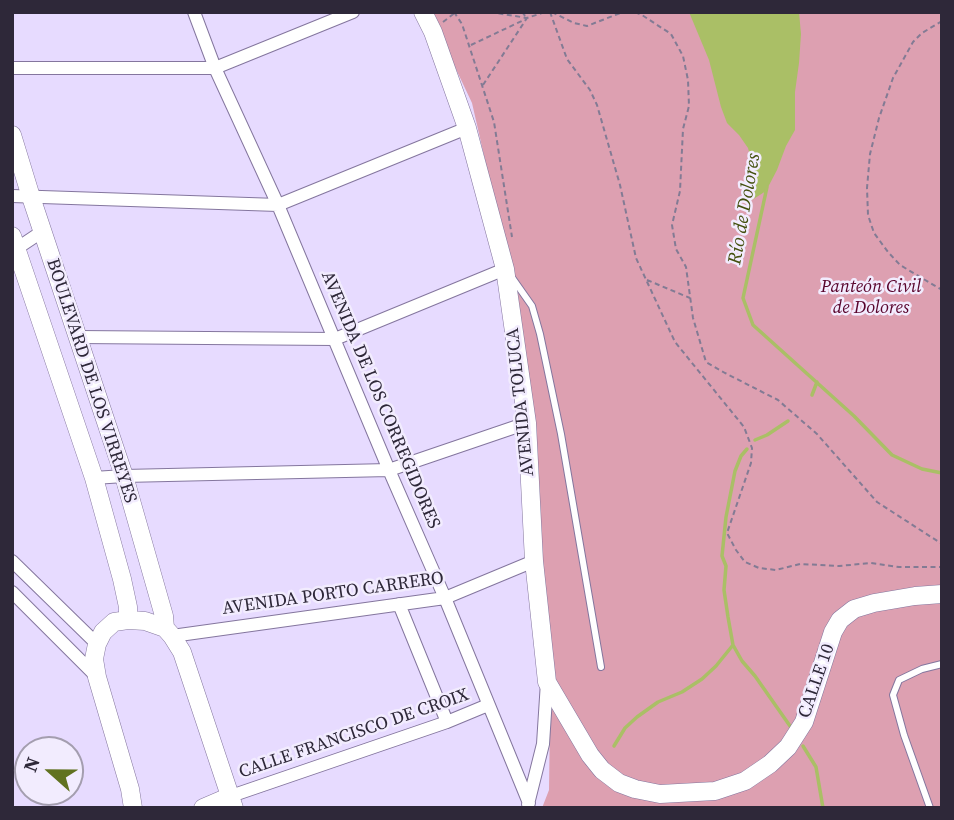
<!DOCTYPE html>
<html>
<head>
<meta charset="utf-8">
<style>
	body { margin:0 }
	#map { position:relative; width:954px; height:820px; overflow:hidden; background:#e7dbff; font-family:"Source Serif 4",serif }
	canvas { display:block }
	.frame { position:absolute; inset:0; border:14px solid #2e2839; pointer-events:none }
	.north { position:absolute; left:14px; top:736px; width:70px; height:70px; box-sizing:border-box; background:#f2ecfe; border:2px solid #a49eaf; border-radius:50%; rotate:291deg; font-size:19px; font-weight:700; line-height:28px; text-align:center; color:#2e2839 }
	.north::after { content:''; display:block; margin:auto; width:24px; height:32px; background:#617220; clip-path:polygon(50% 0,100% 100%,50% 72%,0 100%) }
</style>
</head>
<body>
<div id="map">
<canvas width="954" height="820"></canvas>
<div class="frame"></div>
<div class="north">N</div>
</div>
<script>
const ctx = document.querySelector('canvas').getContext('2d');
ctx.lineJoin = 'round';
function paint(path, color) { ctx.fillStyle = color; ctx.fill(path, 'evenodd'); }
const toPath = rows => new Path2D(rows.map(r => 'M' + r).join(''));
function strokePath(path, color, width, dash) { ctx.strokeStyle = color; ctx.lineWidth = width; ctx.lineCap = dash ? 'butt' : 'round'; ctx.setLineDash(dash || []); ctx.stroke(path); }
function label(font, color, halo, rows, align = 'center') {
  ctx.font = font + ' "Source Serif 4",serif'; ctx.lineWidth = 5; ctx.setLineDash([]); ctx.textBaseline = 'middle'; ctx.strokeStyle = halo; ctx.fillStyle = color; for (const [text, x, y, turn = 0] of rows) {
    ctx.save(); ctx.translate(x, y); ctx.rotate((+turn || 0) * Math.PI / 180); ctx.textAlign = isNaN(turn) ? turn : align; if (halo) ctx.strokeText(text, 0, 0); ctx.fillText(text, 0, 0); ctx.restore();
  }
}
const green = toPath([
	[429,12,942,12,942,808,542,808,549,790,551,641,509,265,472,103]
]);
const water = toPath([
	[689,12,799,12,801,34,799,63,795,92,795,130,786,146,777,170,766,191,752,200,748,196,754,170,748,148,739,135,727,123,721,107,709,60]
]);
const stream = toPath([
	[767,187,743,298,753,325,854,416,892,455,922,469,942,473],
	[812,395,817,382],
	[755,440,767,435,788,421],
	[747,449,741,456,735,471,726,517,722,556,726,566,724,590,728,617,733,645,742,661,755,676,790,726],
	[614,746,625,728,637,717,658,702,682,692,702,679,716,666,733,645],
	[803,746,816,767,823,808]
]);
const path = toPath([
	[454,12,462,24,494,122,512,237],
	[490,12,527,18,545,12],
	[522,12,526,17],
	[550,12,567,59,590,90,597,105,620,185,636,258,675,342,744,427,752,448,751,463,727,533,736,550,745,562,759,568,776,570,800,564,839,566,871,563,899,567,942,567],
	[552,12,574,23,587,26,623,12],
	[635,12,642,15,671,34,683,56,688,80,689,106,683,129,680,191,672,225,676,249,686,267,693,318,706,362,725,373,778,400,817,434,877,502,942,544],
	[942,21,922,33,913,42,893,78,879,118,870,154,867,188,868,215,874,233,888,252,900,265,942,290],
	[443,22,456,12],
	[471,45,526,19],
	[483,85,527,18],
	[647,280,690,298]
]);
const lane = toPath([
	[513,279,532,306,540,334,561,434,601,667],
	[930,808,904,735,893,695,899,680,922,669,942,664]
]);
const street = toPath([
	[194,12,215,68,278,205,389,470,445,598,529,803],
	[12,68,215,68,353,12],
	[12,196,278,205,467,128],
	[12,254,16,249,43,231],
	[77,337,335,339,505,269],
	[94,478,124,476,389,470,527,423],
	[12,561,97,644],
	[12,592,97,677],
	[399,604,447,722],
	[172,636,445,598,534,561],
	[231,796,447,722,488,705],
	[528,804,543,744,547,682]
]);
const secondary = toPath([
	[423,12,433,32,467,128,505,269,527,423,534,561,547,682,590,755,602,770,619,783,635,789,660,794,715,791,745,781,770,764,788,747,804,722,833,632,840,620,854,609,874,603,915,596,942,594],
	[12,135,31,197,124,476,164,616,165,628],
	[12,236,94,478,122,579,128,607,128,620],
	[133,808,130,789,97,677,94,659,97,644,103,632,114,622,128,620,145,621,165,628,172,636,182,652,234,808],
	[203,808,231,796]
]);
const parkNames = [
	["Panteón Civil",871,287],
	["de Dolores",871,308]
];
const streetNames = [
	["BOULEVARD DE LOS VIRREYES",91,381,72],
	["AVENIDA DE LOS CORREGIDORES",380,400,67],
	["AVENIDA TOLUCA",521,402,-96],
	["AVENIDA PORTO CARRERO",333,594,-8],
	["CALLE 10",817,681,-71],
	["CALLE FRANCISCO DE CROIX",354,734,-19]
];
const waterNames = [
	["Río de Dolores",745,209,-80]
];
paint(green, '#dda0b1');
paint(water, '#aabf66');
strokePath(stream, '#aabf66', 3.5);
strokePath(lane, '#84769e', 8);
strokePath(street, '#84769e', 14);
strokePath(secondary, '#84769e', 19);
strokePath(path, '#837b94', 2, [5, 3.5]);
strokePath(lane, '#fff', 6);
strokePath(street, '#fff', 12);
strokePath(secondary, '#fff', 18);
label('italic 18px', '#59042c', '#f2ecfe', parkNames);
label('18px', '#2e2839', '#f2ecfe', streetNames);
label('italic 19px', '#43500e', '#f2ecfe', waterNames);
</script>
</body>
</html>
